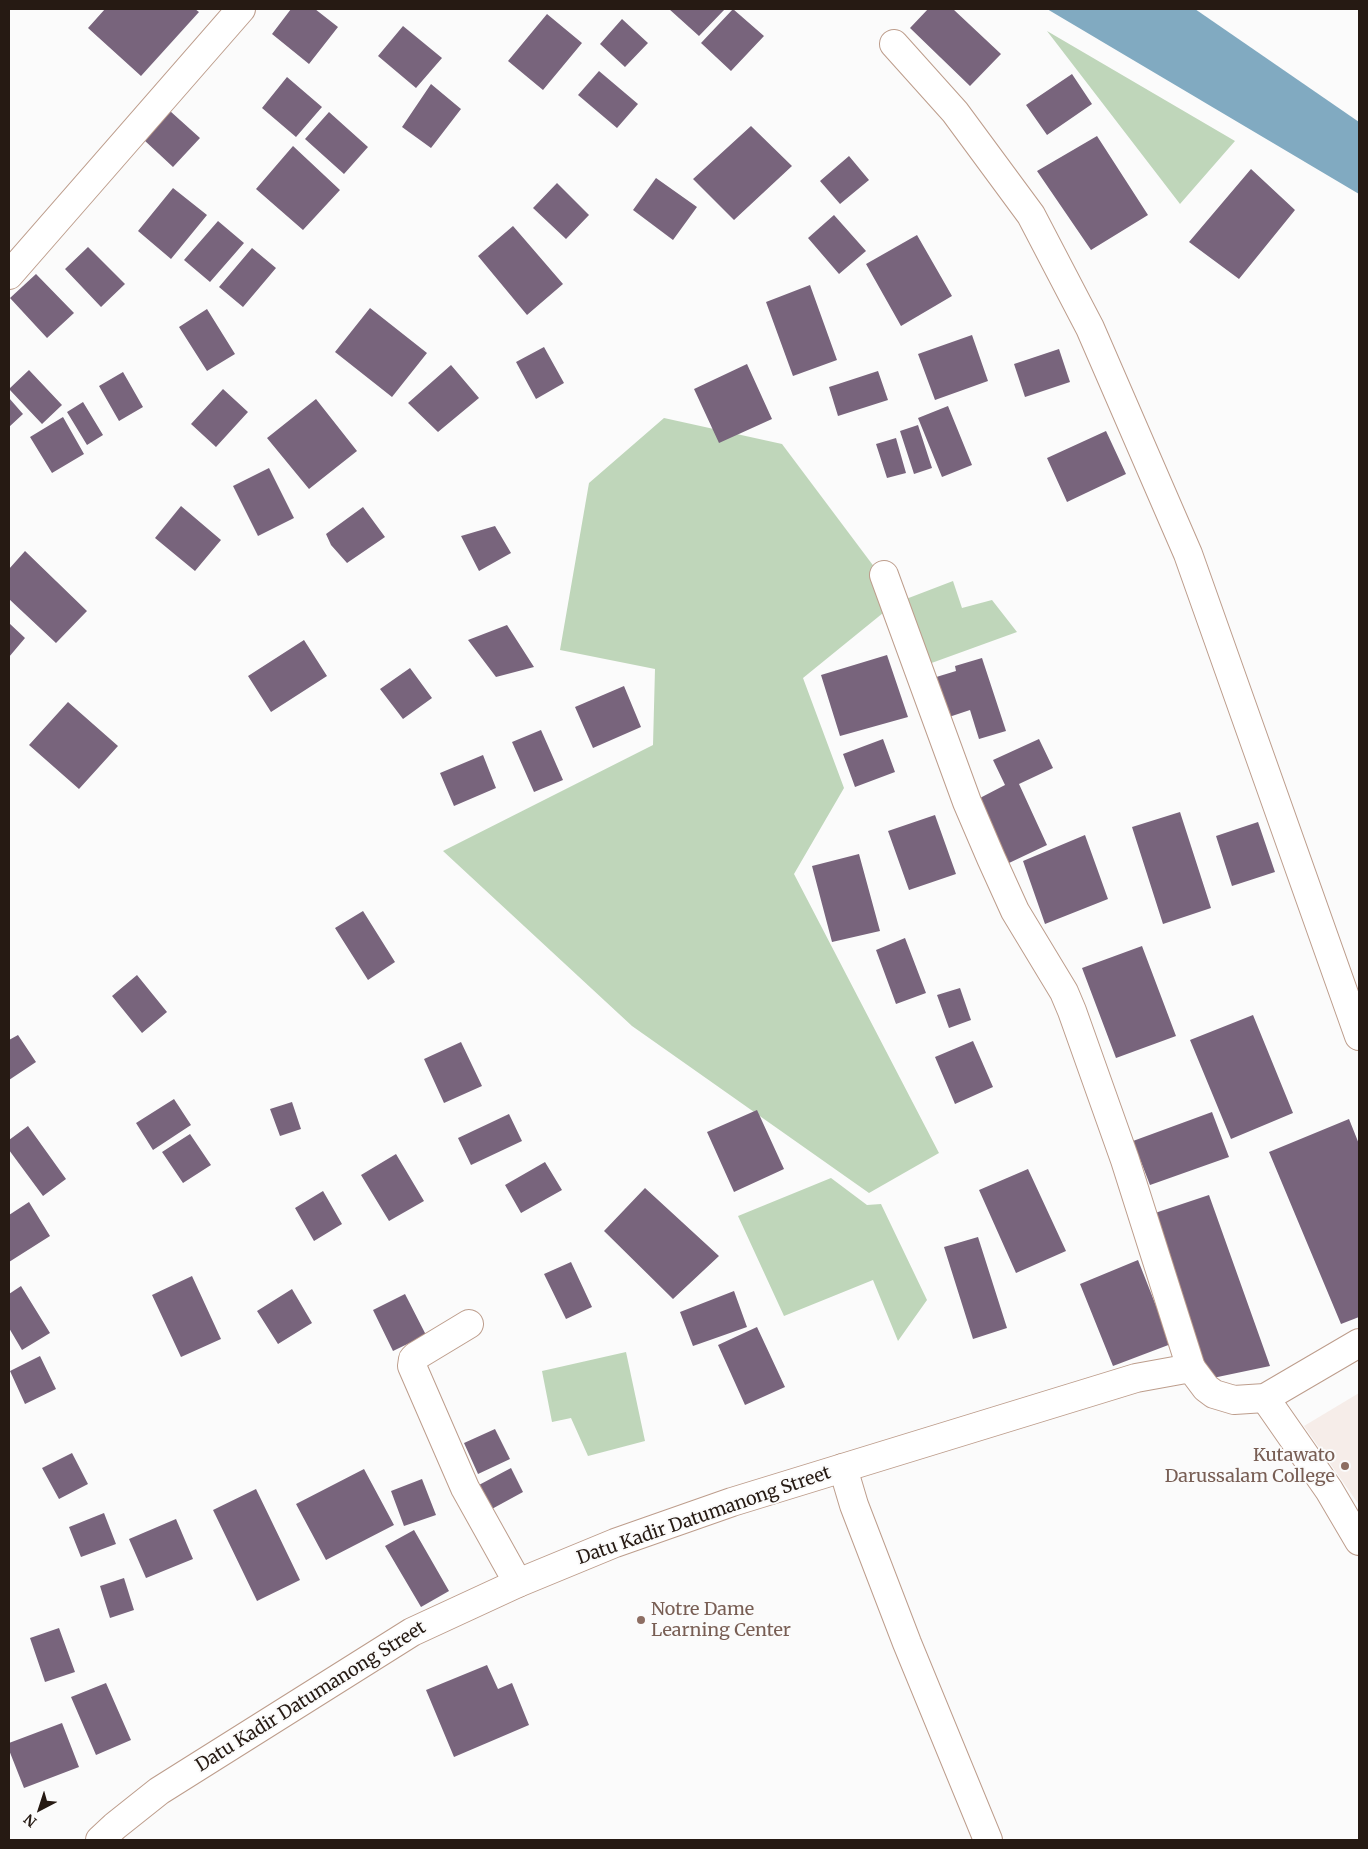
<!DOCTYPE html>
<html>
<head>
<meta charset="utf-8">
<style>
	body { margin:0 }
	#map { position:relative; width:1368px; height:1849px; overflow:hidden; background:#fbfbfb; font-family:Merriweather,serif }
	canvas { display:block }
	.frame { position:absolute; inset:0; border:10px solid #261a13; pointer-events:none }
	.north { position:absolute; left:15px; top:1784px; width:50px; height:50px; -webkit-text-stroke:4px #fbfbfb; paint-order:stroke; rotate:220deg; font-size:14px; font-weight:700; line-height:20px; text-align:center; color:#261a13 }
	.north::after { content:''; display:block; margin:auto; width:18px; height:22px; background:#261a13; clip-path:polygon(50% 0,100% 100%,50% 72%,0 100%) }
</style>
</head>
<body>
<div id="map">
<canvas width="1368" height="1849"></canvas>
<div class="frame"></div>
<div class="north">N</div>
</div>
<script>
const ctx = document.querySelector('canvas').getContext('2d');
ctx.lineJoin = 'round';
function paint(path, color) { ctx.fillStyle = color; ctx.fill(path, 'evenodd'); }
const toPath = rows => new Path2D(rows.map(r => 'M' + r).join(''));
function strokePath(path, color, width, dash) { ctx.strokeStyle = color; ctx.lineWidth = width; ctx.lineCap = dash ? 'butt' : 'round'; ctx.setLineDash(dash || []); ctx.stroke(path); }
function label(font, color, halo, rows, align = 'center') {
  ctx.font = font + ' Merriweather,serif'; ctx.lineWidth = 4; ctx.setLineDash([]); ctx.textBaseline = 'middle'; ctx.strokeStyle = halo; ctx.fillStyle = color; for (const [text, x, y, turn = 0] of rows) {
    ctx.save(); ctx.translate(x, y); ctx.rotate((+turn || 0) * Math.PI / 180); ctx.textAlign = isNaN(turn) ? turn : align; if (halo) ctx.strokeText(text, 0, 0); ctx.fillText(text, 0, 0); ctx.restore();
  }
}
const built = toPath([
	[1359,1393,1359,1505,1304,1426]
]);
const green = toPath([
	[1047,31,1235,141,1180,204],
	[664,418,782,444,899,600,803,678,844,788,794,874,939,1153,869,1193,632,1026,443,851,653,745,655,669,560,650,589,483],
	[953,581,962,608,992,600,1017,632,926,665,906,599],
	[831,1178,867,1205,881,1204,927,1300,898,1341,873,1280,784,1316,738,1216],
	[626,1352,645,1441,588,1456,571,1418,552,1422,542,1371]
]);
const water = toPath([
	[1047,9,1195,9,1359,122,1359,194]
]);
const building = toPath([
	[105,9,195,9,199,12,141,76,88,28],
	[291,9,315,9,338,27,309,64,272,34],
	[669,9,725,9,699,36],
	[733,9,764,36,731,71,701,43],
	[928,9,953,9,1001,54,970,86,910,28],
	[547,14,582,43,543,90,508,61],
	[622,19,648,43,625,67,600,44],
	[403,26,442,58,416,88,378,56],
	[599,71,638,104,617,128,578,95],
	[1072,74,1092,104,1047,135,1026,105],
	[287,77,322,107,296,137,262,108],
	[431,84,461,109,431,148,402,127],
	[170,111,200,138,173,167,144,140],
	[329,112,368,147,344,174,305,139],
	[751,126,792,166,734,220,693,179],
	[1097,136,1148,215,1091,250,1037,171],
	[293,146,340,190,303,230,256,189],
	[849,156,869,180,840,204,820,181],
	[1251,169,1295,210,1239,279,1189,242],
	[656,178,697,207,673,240,633,210],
	[557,183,589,215,566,239,533,208],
	[173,188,207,215,171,259,138,231],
	[834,215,866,251,839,274,808,238],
	[218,221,244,243,210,282,184,260],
	[513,226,563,284,527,315,478,256],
	[917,235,952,296,901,326,866,264],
	[88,247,125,284,101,307,65,269],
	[252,248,276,268,243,307,219,287],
	[36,274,74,313,47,338,10,298],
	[810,285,837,360,793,376,766,302],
	[370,308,427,353,392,397,335,352],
	[207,309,235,354,207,371,179,327],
	[972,335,988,381,935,400,918,354],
	[544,347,564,383,536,399,516,362],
	[1059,349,1070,382,1025,397,1014,364],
	[747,364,772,419,719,443,694,389],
	[451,365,479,398,438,432,408,403],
	[29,370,62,405,42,424,9,389],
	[878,371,888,400,838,416,829,387],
	[123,372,143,407,119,421,99,386],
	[223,389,248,412,216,447,191,424],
	[9,398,23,414,9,427],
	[316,399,357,451,309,489,267,438],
	[83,402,103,435,87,445,67,412],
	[948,406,972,465,942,477,918,418],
	[63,417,84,454,52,473,30,437],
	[918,425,932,468,914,474,900,431],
	[1106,431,1126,474,1067,502,1047,458],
	[896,438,906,473,887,478,876,444],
	[269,468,294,518,258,536,233,486],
	[181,506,221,540,195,571,155,538],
	[363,507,385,537,347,563,331,545,326,534],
	[495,526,511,553,479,571,461,536],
	[25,551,87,611,56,643,9,599,9,569],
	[9,623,25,638,9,657],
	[507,625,534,667,496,677,468,640],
	[304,640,327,676,271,712,248,676],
	[887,655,908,717,840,736,821,675],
	[982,658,1006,731,979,739,970,710,946,718,933,678,956,671,955,666],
	[410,668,432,698,403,719,380,689],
	[624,686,641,727,593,748,575,707],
	[68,702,118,746,79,789,29,745],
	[541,730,563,780,534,792,512,742],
	[883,739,895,772,855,787,843,754],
	[1039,739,1053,768,1019,784,1047,845,1009,863,978,799,1005,785,993,760],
	[483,755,496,788,454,806,440,773],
	[1180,812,1211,908,1163,924,1132,827],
	[935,815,956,874,909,890,888,831],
	[1258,822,1275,872,1232,886,1216,836],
	[1085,835,1108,899,1045,924,1023,861],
	[859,854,880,931,832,942,812,866],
	[363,911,395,962,368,980,335,928],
	[905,938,926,993,896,1004,876,950],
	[1142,946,1176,1036,1116,1058,1082,968],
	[137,975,167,1012,142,1033,112,996],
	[960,988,971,1020,949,1028,937,995],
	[1253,1015,1293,1113,1231,1139,1190,1040],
	[18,1035,36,1062,9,1080,9,1040],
	[973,1041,993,1087,955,1104,935,1057],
	[461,1042,482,1086,444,1103,424,1059],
	[174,1099,191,1125,153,1150,136,1123],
	[292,1102,301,1129,280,1136,270,1109],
	[757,1110,784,1169,734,1192,707,1132],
	[1212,1112,1229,1157,1150,1185,1133,1141],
	[509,1114,522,1141,471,1165,458,1138],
	[1349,1119,1359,1144,1359,1317,1341,1324,1269,1152],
	[28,1126,66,1179,43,1196,9,1150,9,1140],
	[190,1134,211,1165,183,1183,162,1152],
	[396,1154,424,1201,389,1221,361,1175],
	[545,1162,562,1190,521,1213,505,1185],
	[1028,1169,1066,1251,1016,1273,979,1190],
	[645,1188,719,1256,673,1299,604,1231],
	[323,1191,342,1224,314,1241,295,1208],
	[1209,1195,1270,1366,1208,1379,1149,1215],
	[29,1202,50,1236,9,1262,9,1215],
	[978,1237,1007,1328,973,1339,944,1247],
	[1138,1260,1171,1344,1113,1366,1080,1284],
	[571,1262,592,1307,566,1319,544,1274],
	[192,1276,221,1339,181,1357,152,1295],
	[21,1286,50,1333,22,1350,9,1328,9,1294],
	[292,1289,312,1323,278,1344,257,1311],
	[734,1291,747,1327,693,1346,680,1312],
	[405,1294,426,1335,393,1351,373,1310],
	[757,1327,785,1387,745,1405,718,1345],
	[40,1356,56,1389,25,1404,10,1371],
	[495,1429,510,1459,478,1474,464,1443],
	[72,1453,88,1484,59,1499,42,1468],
	[511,1468,523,1492,490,1510,477,1486],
	[364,1469,394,1525,326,1560,296,1504],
	[422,1479,436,1515,404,1526,391,1491],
	[256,1489,300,1580,257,1601,213,1510],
	[104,1513,116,1544,81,1557,69,1527],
	[176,1519,193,1559,146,1578,129,1539],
	[414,1530,449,1591,421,1607,385,1546],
	[124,1578,134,1610,110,1618,100,1586],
	[59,1628,75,1672,45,1682,30,1638],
	[487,1665,498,1689,512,1683,529,1725,454,1757,426,1690],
	[106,1683,131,1740,96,1755,71,1697],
	[62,1723,79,1767,24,1788,9,1750,9,1743]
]);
const minor = toPath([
	[894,44,955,112,1031,215,1090,328,1188,554,1359,1036],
	[9,275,241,9],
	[884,575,967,802,991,858,1015,911,1064,992,1072,1011,1125,1160,1191,1368],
	[469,1324,416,1356,413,1359,412,1366,465,1488,518,1583],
	[1265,1398,1329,1490,1359,1541],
	[843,1468,854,1505,907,1643,988,1840]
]);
const tertiary = toPath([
	[100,1840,115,1826,159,1791,412,1632,518,1583,615,1543,732,1502,1136,1378,1191,1368,1206,1388,1214,1394,1234,1400,1265,1398,1359,1343]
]);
const markers = [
	[1345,1466,5,"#8d6e63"],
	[641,1620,5,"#8d6e63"]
];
const educationNames = [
	["Kutawato",1335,1456],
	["Darussalam College",1335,1477],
	["Notre Dame",651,1610,"left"],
	["Learning Center",651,1631,"left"]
];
const streetNames = [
	["Datu Kadir Datumanong Street",704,1516,-19],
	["Datu Kadir Datumanong Street",311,1697,-32]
];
paint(built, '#f6ede9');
paint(green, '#bfd6ba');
paint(water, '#81aac1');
paint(building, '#78647c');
strokePath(minor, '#bd9d8c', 30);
strokePath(tertiary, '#bd9d8c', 30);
strokePath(minor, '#fff', 28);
strokePath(tertiary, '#fff', 28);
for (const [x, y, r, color] of markers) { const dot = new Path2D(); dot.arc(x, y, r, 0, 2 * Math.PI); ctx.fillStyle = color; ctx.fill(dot); strokePath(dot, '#fbfbfb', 2); }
label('18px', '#785e54', '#fbfbfb', educationNames, 'right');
label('18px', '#261a13', '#fbfbfb', streetNames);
</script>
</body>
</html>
